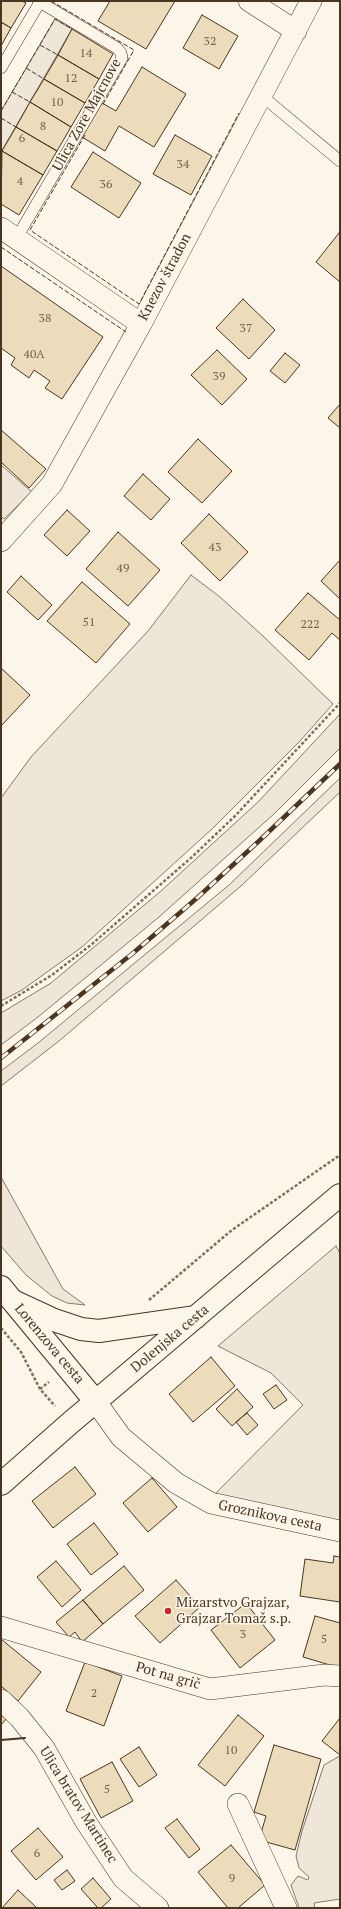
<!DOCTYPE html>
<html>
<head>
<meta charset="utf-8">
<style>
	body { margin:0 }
	#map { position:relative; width:341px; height:1909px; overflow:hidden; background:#fbf6e9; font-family:"PT Serif",serif }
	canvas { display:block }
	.frame { position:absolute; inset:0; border:2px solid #4a3520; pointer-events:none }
</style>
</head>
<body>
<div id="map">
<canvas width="341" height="1909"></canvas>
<div class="frame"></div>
</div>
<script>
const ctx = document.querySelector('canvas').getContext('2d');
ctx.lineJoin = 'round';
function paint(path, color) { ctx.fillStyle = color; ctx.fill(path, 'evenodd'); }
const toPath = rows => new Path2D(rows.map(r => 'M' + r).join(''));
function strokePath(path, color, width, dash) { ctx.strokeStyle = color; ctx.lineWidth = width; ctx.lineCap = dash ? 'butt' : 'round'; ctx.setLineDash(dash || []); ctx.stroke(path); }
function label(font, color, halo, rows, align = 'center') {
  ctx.font = font + ' "PT Serif",serif'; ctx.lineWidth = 3; ctx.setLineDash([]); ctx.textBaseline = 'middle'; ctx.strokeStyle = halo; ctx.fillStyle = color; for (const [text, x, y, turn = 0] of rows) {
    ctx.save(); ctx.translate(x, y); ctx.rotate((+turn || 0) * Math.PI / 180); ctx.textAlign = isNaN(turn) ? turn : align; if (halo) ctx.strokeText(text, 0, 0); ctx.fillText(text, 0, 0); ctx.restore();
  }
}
const green = toPath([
	[55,19,72,29,1,152,1,111,55,19],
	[1,465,32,492,4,519,1,517,1,465],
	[191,575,220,597,263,636,333,704,300,741,212,829,82,947,22,990,1,1001,1,798,31,757,148,631,191,575],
	[340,714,340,748,275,813,159,917,38,1017,1,1045,1,1013,51,983,161,891,258,802,340,714],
	[340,778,340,792,241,886,59,1041,1,1086,1,1071,38,1043,229,885,340,778],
	[1,1177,63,1289,85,1305,67,1303,52,1296,26,1275,1,1246,1,1177],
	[336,1246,340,1253,340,1524,215,1494,303,1405,271,1373,218,1346,336,1246],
	[338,1757,340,1757,340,1899,314,1903,315,1908,299,1908,291,1885,298,1876,308,1880,309,1877,299,1868,296,1856,302,1831,324,1765,338,1757]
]);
const building = toPath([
	[1,1,22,1,26,3,11,28,1,22,1,1],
	[110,1,175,1,146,49,98,21,110,1],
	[202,15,238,36,219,69,183,48,202,15],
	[1,22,11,28,1,46,1,22],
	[72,29,113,54,99,79,58,55,72,29],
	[58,55,99,79,85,103,44,79,58,55],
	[142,67,186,94,154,147,119,126,105,151,82,137,102,103,116,111,142,67],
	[44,79,85,103,71,127,30,102,44,79],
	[30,102,71,127,57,151,16,127,30,102],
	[16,127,57,151,43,175,2,151,16,127],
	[175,135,212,156,191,195,153,174,175,135],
	[2,151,43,175,19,215,1,204,2,151],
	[93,152,141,183,119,218,71,187,93,152],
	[339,233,340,234,340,282,316,262,339,233],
	[1,266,103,337,62,399,45,388,50,381,34,370,29,378,11,365,15,358,1,348,1,266],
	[243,299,275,330,249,359,216,328,243,299],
	[217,350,247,379,222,405,191,375,217,350],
	[285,353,300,365,285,383,270,371,285,353],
	[340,404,340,428,328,418,340,404],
	[1,430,46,469,29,488,1,462,1,430],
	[198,439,232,471,202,503,168,472,198,439],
	[143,474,170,499,151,520,124,496,143,474],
	[67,510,90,531,67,556,44,535,67,510],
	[209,514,248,552,220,581,181,543,209,514],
	[118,532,160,570,128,606,86,569,118,532],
	[340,560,340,599,321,581,340,560],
	[21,576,52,605,38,620,7,592,21,576],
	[82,582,130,624,96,663,47,621,82,582],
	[308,593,340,620,340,640,332,633,309,660,275,630,308,593],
	[1,668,30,695,1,726,1,668],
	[211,1357,235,1386,193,1422,169,1394,211,1357],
	[276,1385,287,1400,274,1409,263,1394,276,1385],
	[237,1389,253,1407,232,1426,216,1409,237,1389],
	[247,1413,258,1425,247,1435,236,1422,247,1413],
	[75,1467,96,1494,53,1528,32,1501,75,1467],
	[152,1478,177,1507,148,1532,123,1503,152,1478],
	[94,1523,118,1554,91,1575,67,1544,94,1523],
	[334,1556,340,1557,340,1602,300,1596,305,1559,333,1563,334,1556],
	[56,1561,81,1590,62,1607,37,1577,56,1561],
	[124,1566,144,1590,103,1624,83,1600,124,1566],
	[176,1580,200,1607,160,1643,135,1616,176,1580],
	[83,1600,103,1624,82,1642,75,1632,69,1637,56,1622,83,1600],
	[246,1603,275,1640,240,1668,211,1630,246,1603],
	[315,1616,340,1623,340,1668,303,1657,315,1616],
	[1,1639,41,1672,18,1701,1,1686,1,1639],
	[85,1662,122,1676,104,1726,66,1711,85,1662],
	[1,1712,7,1718,1,1725,1,1712],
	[238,1715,264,1736,225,1786,198,1765,238,1715],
	[340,1718,340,1755,322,1741,340,1718],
	[274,1745,321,1759,295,1850,259,1840,266,1816,254,1812,274,1745],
	[139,1747,157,1775,139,1787,120,1759,139,1747],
	[112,1762,133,1801,101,1818,80,1779,112,1762],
	[177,1819,200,1849,189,1858,165,1828,177,1819],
	[38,1828,63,1857,36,1880,11,1851,38,1828],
	[231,1845,265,1885,238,1908,228,1908,198,1872,231,1845],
	[67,1870,75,1881,62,1890,54,1880,67,1870],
	[93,1878,111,1899,101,1908,98,1908,81,1889,93,1878],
	[18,1890,37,1908,2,1908,18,1890]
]);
const path = toPath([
	[1,1006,52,975,92,944,192,857,235,816,340,703],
	[149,1300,232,1230,340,1155],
	[1,1328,21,1352,40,1389,55,1406],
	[40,1389,49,1382]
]);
const service = toPath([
	[1,68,40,2],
	[262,96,340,161],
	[16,239,122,58,121,53,117,48,38,1]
]);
const minor = toPath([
	[249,1,296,31],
	[1,228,141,324],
	[1,541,52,484,141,324,311,1],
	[96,1402,121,1437,176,1483,211,1503,340,1531],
	[1,1627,210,1689,324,1675,340,1676],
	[1,1700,19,1717,44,1748,86,1822,123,1878,158,1908],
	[238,1804,286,1908]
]);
const tertiary = toPath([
	[1,1287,96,1402]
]);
const primary = toPath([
	[13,1301,54,1320,81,1329,99,1331,196,1317],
	[1,1484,69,1424,340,1195]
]);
const rail = toPath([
	[1,1058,132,954,197,898,259,841,340,764]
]);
const fence = toPath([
	[51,1,134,50,102,106],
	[40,45,58,55],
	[26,68,44,79],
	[12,92,30,102],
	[1,111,55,19,72,29],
	[1,118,16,127],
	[85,135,30,230,139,304,239,113],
	[1,247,126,332]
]);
const wall = toPath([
	[1,1740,25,1738]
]);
const markers = [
	[168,1611,4,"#c62828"]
];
const numberNames = [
	["32",210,42],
	["14",86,54],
	["12",71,79],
	["10",57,103],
	["8",43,127],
	["6",22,139],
	["34",183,165],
	["4",20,182],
	["36",106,185],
	["38",45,319],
	["37",246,329],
	["40A",34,355],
	["39",219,377],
	["43",215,548],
	["49",123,569],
	["51",89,623],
	["222",310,625],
	["3",243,1635],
	["5",324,1640],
	["2",94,1694],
	["10",231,1751],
	["5",107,1790],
	["6",37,1854],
	["9",232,1879]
];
const streetNames = [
	["Ulica Zore Majcnove",87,115,-61],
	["Knezov štradon",165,277,-62],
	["Dolenjska cesta",170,1339,-40],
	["Lorenzova cesta",49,1344,50],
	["Groznikova cesta",270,1516,12],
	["Pot na grič",168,1676,16],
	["Ulica bratov Martinec",78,1805,58]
];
const poiNames = [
	["Mizarstvo Grajzar,",176,1603],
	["Grajzar Tomaž s.p.",176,1619]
];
paint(green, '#ede6d9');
strokePath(green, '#887966', 1);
paint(building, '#ecdcbc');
strokePath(building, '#4a3520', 1);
strokePath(service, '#4a3520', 12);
strokePath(minor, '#4a3520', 22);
strokePath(tertiary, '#4a3520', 24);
strokePath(primary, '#4a3520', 24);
strokePath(path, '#7f6f5c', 2.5, [3, 2]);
strokePath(service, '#fbf6e9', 11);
strokePath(minor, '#fbf6e9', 21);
strokePath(tertiary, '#fbf6e9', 22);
strokePath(primary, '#fbf6e9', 22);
strokePath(rail, '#4a3520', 4.5);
strokePath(rail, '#fbf6e9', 3, [9]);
strokePath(fence, '#4a3520', 1, [5, 2]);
strokePath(wall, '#4a3520', 2);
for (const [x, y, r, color] of markers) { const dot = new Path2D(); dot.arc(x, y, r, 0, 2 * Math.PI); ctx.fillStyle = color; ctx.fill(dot); strokePath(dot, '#fbf6e9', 1.5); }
label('12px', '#725f47', null, numberNames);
label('14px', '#4a3520', '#fbf6e9', streetNames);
label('14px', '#4a3520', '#fbf6e9', poiNames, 'left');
</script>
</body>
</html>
